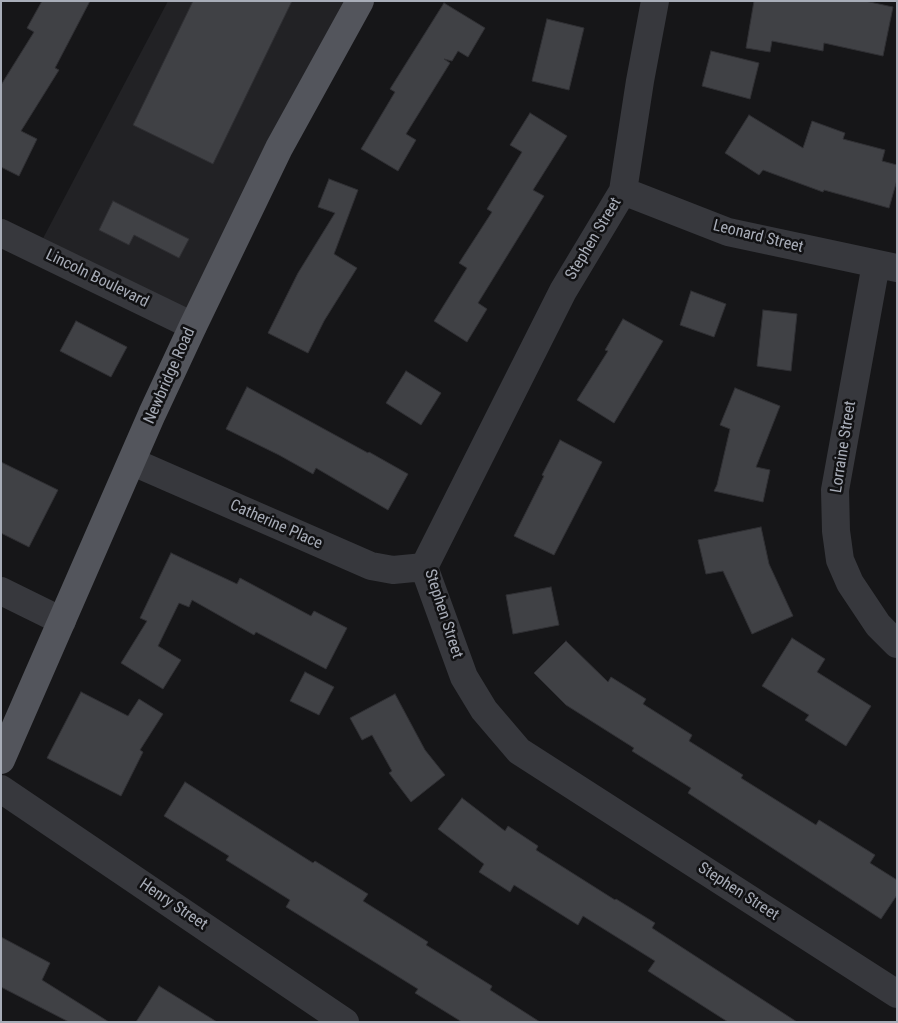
<!DOCTYPE html>
<html>
<head>
<meta charset="utf-8">
<style>
	body { margin:0 }
	#map { position:relative; width:898px; height:1023px; overflow:hidden; background:#161618; font-family:"Roboto Condensed",sans-serif }
	canvas { display:block }
	.frame { position:absolute; inset:0; border:2px solid #a8adb8; pointer-events:none }
</style>
</head>
<body>
<div id="map">
<canvas width="898" height="1023"></canvas>
<div class="frame"></div>
</div>
<script>
const ctx = document.querySelector('canvas').getContext('2d');
ctx.lineJoin = 'round';
function paint(path, color) { ctx.fillStyle = color; ctx.fill(path, 'evenodd'); }
const toPath = rows => new Path2D(rows.map(r => 'M' + r).join(''));
function strokePath(path, color, width, dash) { ctx.strokeStyle = color; ctx.lineWidth = width; ctx.lineCap = dash ? 'butt' : 'round'; ctx.setLineDash(dash || []); ctx.stroke(path); }
function label(font, color, halo, rows, align = 'center') {
  ctx.font = font + ' "Roboto Condensed",sans-serif'; ctx.lineWidth = 5; ctx.setLineDash([]); ctx.textBaseline = 'middle'; ctx.strokeStyle = halo; ctx.fillStyle = color; for (const [text, x, y, turn = 0] of rows) {
    ctx.save(); ctx.translate(x, y); ctx.rotate((+turn || 0) * Math.PI / 180); ctx.textAlign = isNaN(turn) ? turn : align; if (halo) ctx.strokeText(text, 0, 0); ctx.fillText(text, 0, 0); ctx.restore();
  }
}
const built = toPath([
	[168,1,367,1,200,322,39,246]
]);
const building = toPath([
	[42,1,90,1,55,68,59,70,21,131,37,139,19,176,1,167,1,85,34,32,27,28,42,1],
	[193,1,292,1,213,164,133,125,193,1],
	[754,1,865,1,893,7,883,56,824,43,823,51,772,41,770,52,746,48,754,1],
	[444,3,485,28,468,57,458,51,452,61,444,59,450,63,406,134,416,140,398,171,361,149,395,92,390,89,444,3],
	[547,19,584,28,569,90,532,81,547,19],
	[711,51,759,63,750,99,702,86,711,51],
	[530,113,567,136,533,190,544,196,478,303,487,309,467,342,434,321,467,268,459,263,492,212,487,209,522,152,510,145,530,113],
	[749,115,803,148,812,121,845,133,843,139,885,150,882,161,897,165,897,180,889,208,824,190,823,192,763,170,759,175,725,153,749,115],
	[329,179,358,190,334,254,357,268,324,321,308,353,268,333,298,273,335,213,318,207,329,179],
	[113,201,189,239,179,258,134,235,129,245,99,230,113,201],
	[691,291,726,304,714,337,680,325,691,291],
	[763,310,797,314,791,371,757,366,763,310],
	[623,319,663,341,614,423,577,400,608,351,605,350,623,319],
	[76,321,127,347,111,377,60,351,76,321],
	[406,371,441,393,421,425,386,403,406,371],
	[247,387,368,453,369,452,408,474,388,510,316,468,313,474,279,455,226,429,247,387],
	[735,388,780,406,756,467,770,470,763,502,714,491,717,485,730,429,720,425,735,388],
	[560,440,602,462,554,555,514,536,544,476,542,475,560,440],
	[1,462,58,490,29,547,1,533,1,462],
	[761,527,769,564,793,616,752,634,723,571,706,574,698,540,761,527],
	[171,553,237,584,240,578,311,616,314,611,347,628,326,669,256,632,254,635,192,600,189,607,179,603,158,646,181,660,163,689,121,663,147,621,140,618,171,553],
	[551,587,559,625,513,634,506,595,551,587],
	[792,638,825,659,817,672,871,706,846,746,805,720,809,715,762,686,792,638],
	[566,641,608,682,611,677,646,699,643,704,692,735,689,741,743,775,741,778,816,825,819,820,875,855,870,863,897,880,897,895,881,919,688,793,691,788,632,751,634,748,566,705,534,673,566,641],
	[305,672,334,687,319,715,290,701,305,672],
	[81,692,128,716,139,699,163,714,140,750,143,752,121,796,47,758,81,692],
	[395,694,425,750,445,775,411,802,389,773,392,771,372,735,362,740,350,718,395,694],
	[185,782,313,863,315,861,368,894,363,901,428,942,426,945,492,986,490,990,540,1022,462,1022,415,993,418,989,286,907,290,900,226,860,229,856,164,816,185,782],
	[462,798,505,831,508,826,538,846,536,850,615,900,616,899,655,923,652,928,797,1022,728,1022,648,971,655,961,583,916,578,925,514,885,510,892,479,872,484,864,438,829,462,798],
	[1,937,50,963,42,980,109,1022,69,1022,1,987,1,937],
	[159,986,217,1022,136,1022,159,986]
]);
const minor = toPath([
	[655,1,640,81,623,191,563,291,424,567,464,677,484,710,519,751,897,994],
	[623,191,728,232,897,268],
	[1,233,193,326],
	[876,264,835,490,836,531,840,560,850,583,878,625,897,644],
	[133,462,371,566,393,570,424,567],
	[1,591,62,621],
	[1,789,345,1022]
]);
const primary = toPath([
	[1,760,152,414,193,326,279,148,360,1]
]);
const streetNames = [
	["Leonard Street",758,237,14],
	["Stephen Street",594,239,-59],
	["Lincoln Boulevard",97,279,26],
	["Newbridge Road",170,376,-66],
	["Lorraine Street",844,447,-81],
	["Catherine Place",276,525,24],
	["Stephen Street",443,614,72],
	["Stephen Street",738,892,33],
	["Henry Street",173,905,34]
];
paint(built, '#222225');
paint(building, '#404145');
strokePath(building, '#303034', 1);
strokePath(minor, '#37383d', 28);
strokePath(primary, '#53555c', 28);
label('16px', '#a8adb8', '#111113', streetNames);
</script>
</body>
</html>
